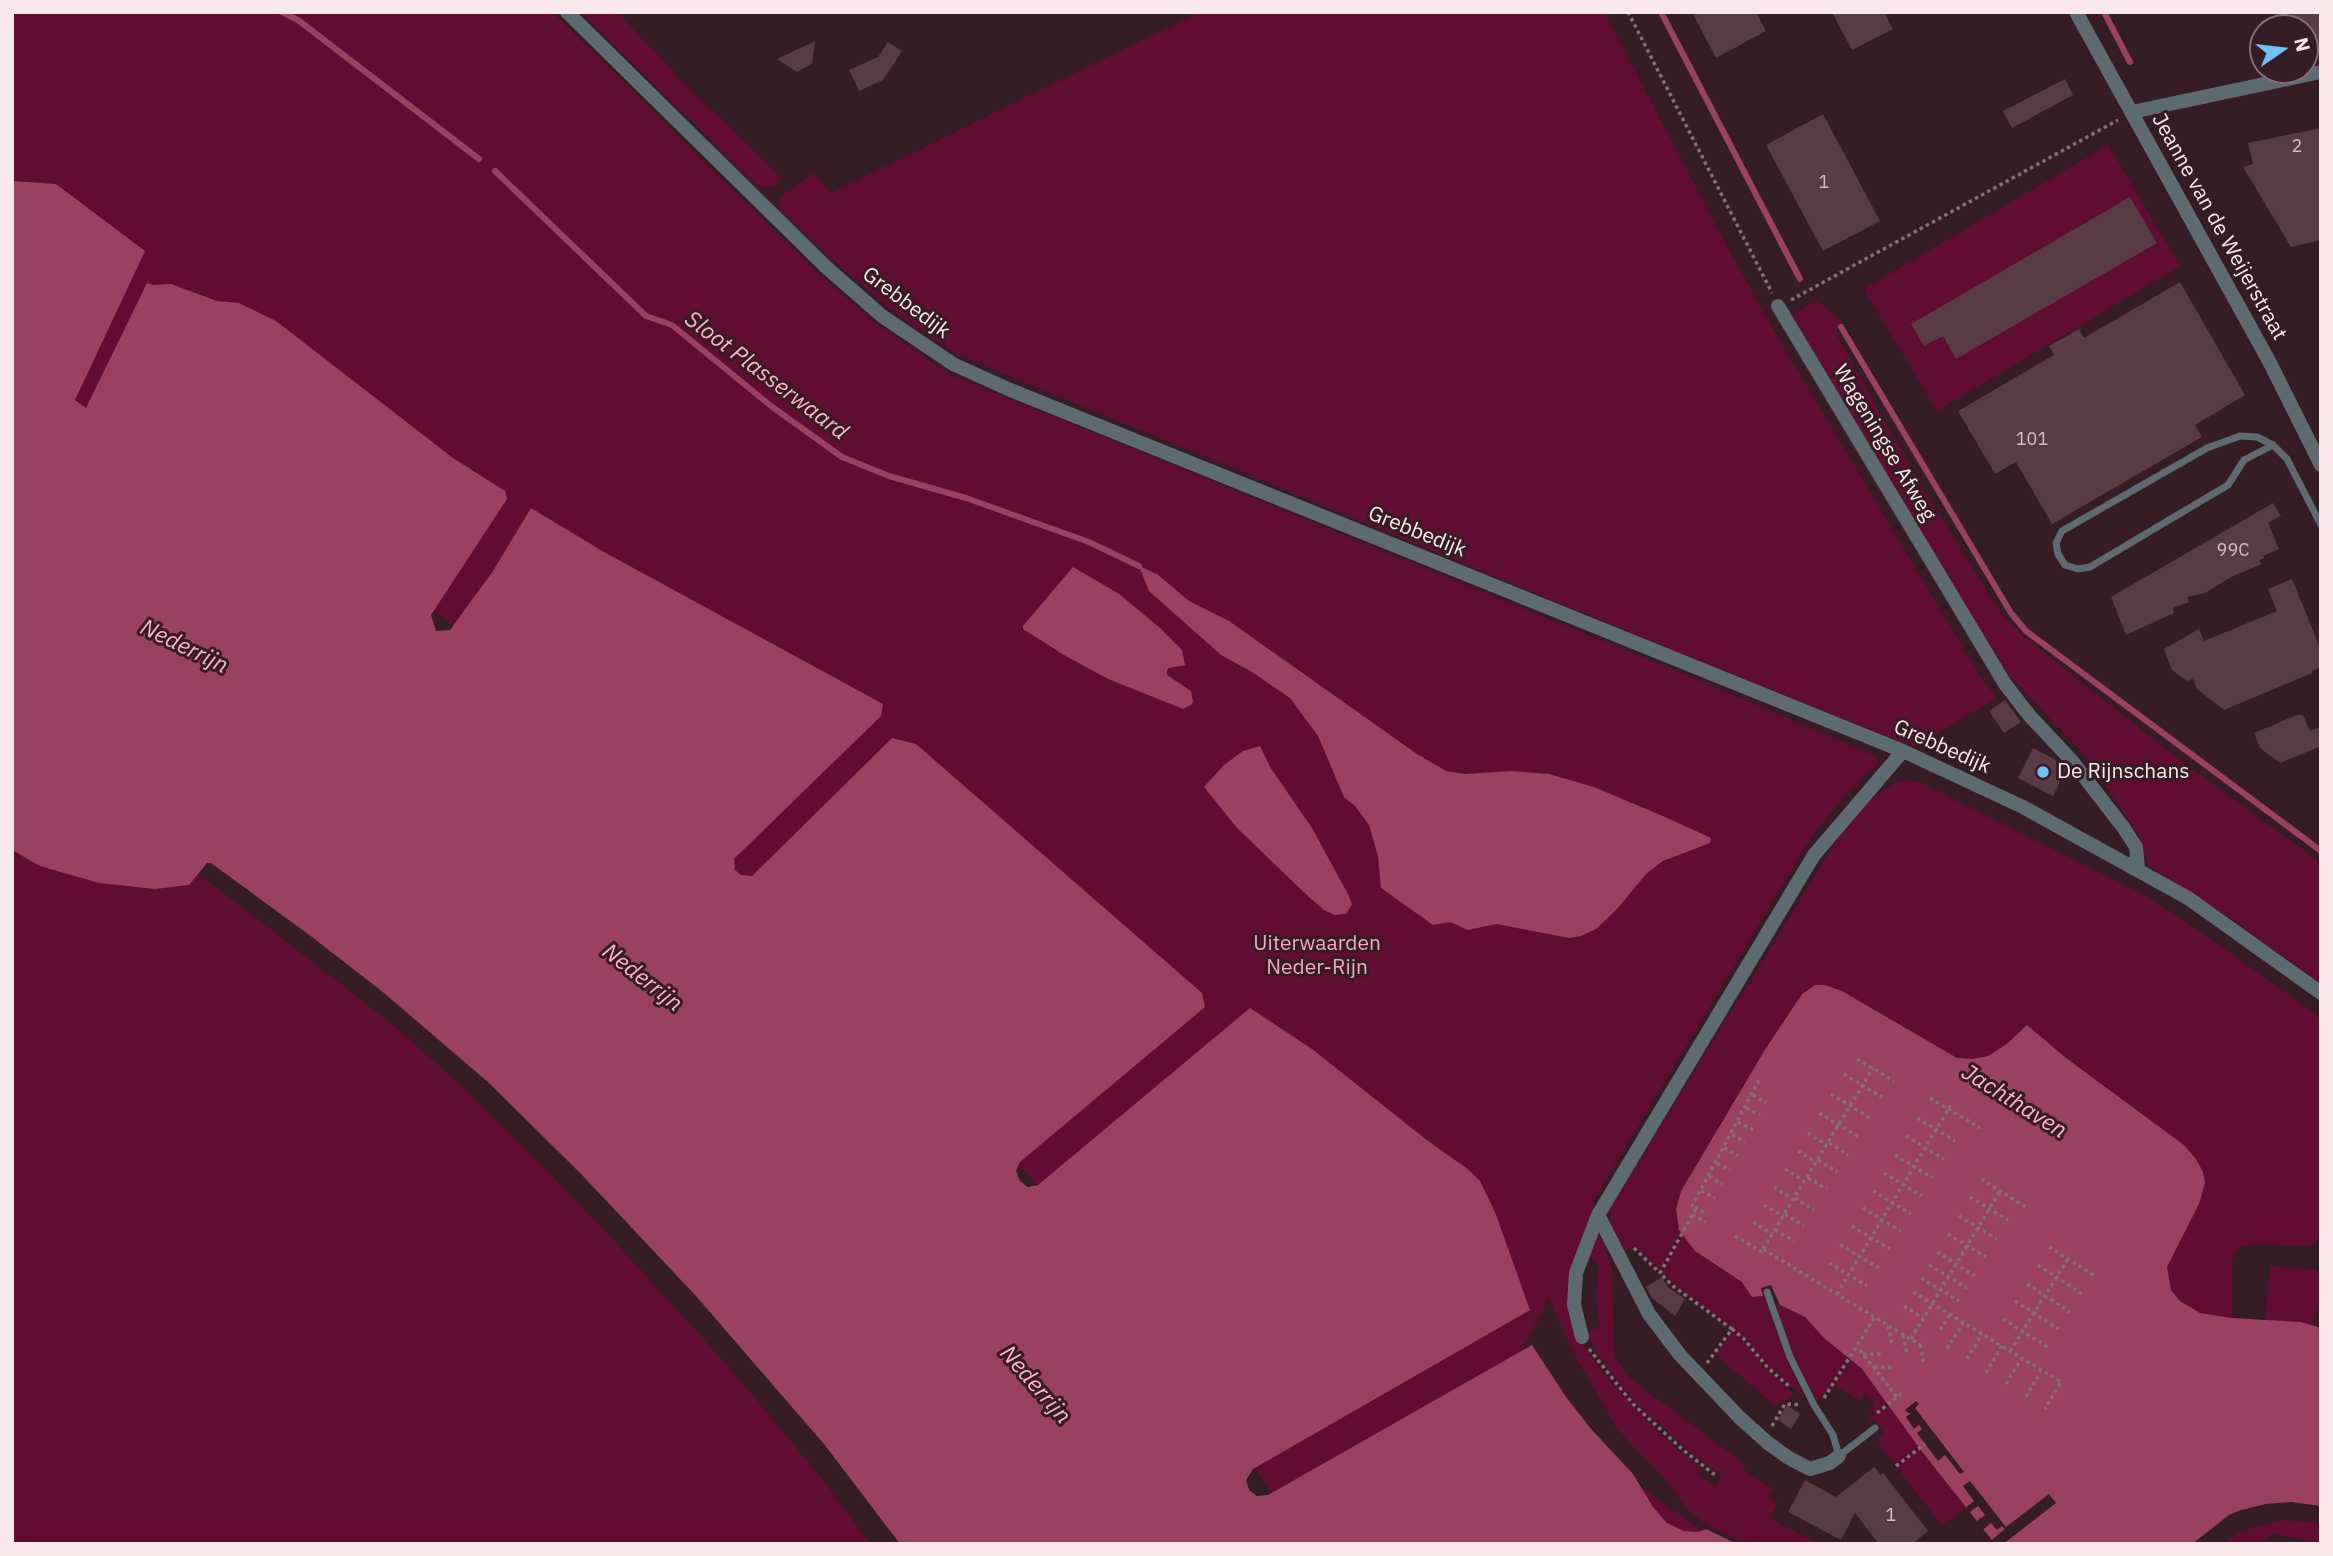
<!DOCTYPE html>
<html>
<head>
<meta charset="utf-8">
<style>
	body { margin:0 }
	#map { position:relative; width:2333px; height:1556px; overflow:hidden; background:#361c25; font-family:"IBM Plex Sans",sans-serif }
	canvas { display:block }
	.frame { position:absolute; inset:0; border:14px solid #fae7ec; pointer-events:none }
	.north { position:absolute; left:2249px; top:14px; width:70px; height:70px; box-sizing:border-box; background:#361c25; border:2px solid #846d75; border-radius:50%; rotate:76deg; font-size:19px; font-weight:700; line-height:28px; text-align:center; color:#fae7ec }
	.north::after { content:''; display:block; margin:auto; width:24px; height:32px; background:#70c1f4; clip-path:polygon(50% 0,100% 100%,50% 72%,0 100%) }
</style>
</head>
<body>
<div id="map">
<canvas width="2333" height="1556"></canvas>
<div class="frame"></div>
<div class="north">N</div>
</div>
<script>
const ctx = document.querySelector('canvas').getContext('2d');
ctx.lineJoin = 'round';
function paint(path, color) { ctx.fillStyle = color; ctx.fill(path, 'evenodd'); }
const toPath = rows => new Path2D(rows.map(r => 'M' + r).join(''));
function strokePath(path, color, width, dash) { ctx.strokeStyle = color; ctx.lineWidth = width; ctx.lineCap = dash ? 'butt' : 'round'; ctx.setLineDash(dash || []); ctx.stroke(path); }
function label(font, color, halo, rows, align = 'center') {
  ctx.font = font + ' "IBM Plex Sans",sans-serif'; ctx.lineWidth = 6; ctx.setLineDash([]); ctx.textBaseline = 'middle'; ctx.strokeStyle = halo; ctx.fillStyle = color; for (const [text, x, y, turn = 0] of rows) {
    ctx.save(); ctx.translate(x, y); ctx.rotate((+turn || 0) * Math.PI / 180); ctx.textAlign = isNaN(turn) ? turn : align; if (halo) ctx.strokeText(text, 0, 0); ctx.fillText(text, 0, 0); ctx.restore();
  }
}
const green = toPath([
	[12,12,552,12,820,275,874,322,947,373,1696,679,1873,755,1880,765,1872,769,1847,793,1811,837,1593,1202,1594,1210,1579,1246,1569,1278,1568,1292,1569,1306,1581,1341,1603,1373,1650,1424,1681,1452,1702,1468,1698,1474,1715,1486,1722,1476,1690,1452,1633,1400,1608,1369,1586,1336,1588,1332,1600,1327,1596,1297,1599,1266,1590,1256,1595,1238,1599,1238,1603,1242,1612,1268,1614,1355,1629,1378,1741,1461,1746,1473,1773,1489,1768,1497,1778,1502,1770,1519,1817,1543,1818,1542,1823,1544,1748,1544,1708,1526,1688,1510,1668,1482,1617,1429,1571,1348,1549,1298,1521,1352,1628,1478,1721,1544,1296,1544,1269,1488,1030,1177,746,879,445,618,92,410,12,377],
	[580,12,617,12,688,87,783,179,773,187,759,187],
	[1200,12,1604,12,1731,254,1777,336,1980,676,1996,698,1915,747,1702,662,956,354,887,307,834,261,778,207,782,196,813,173,831,193],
	[2108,145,2180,266,1937,411,1864,289],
	[1817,301,1843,322,1835,333,1919,482,2003,617,2028,640,2180,760,2321,863,2321,984,2235,921,2149,866,2141,841,2131,824,2084,754,2009,675,1933,559,1792,314],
	[12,756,216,887,396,1027,462,1087,546,1169,612,1239,728,1366,820,1476,870,1544,12,1544],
	[1908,779,1921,783,2148,897,2219,945,2321,1018,2321,1236,2314,1244,2305,1246,2251,1244,2241,1247,2234,1254,2232,1262,2232,1318,2200,1313,2180,1301,2171,1290,2168,1278,2167,1267,2199,1204,2205,1183,2203,1172,2196,1159,2184,1145,2066,1058,2027,1025,2008,1043,1988,1056,1973,1059,1957,1058,1842,991,1815,985,1802,994,1766,1048,1681,1191,1676,1209,1680,1232,1660,1270,1635,1246,1622,1252,1611,1226,1610,1208,1843,830,1874,796,1892,785],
	[1681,1234,1704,1258,1742,1282,1750,1294,1756,1297,1763,1296,1787,1361,1804,1397,1769,1367,1746,1338,1674,1284,1662,1272],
	[2270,1266,2321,1270,2321,1301,2311,1325,2301,1322,2265,1321],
	[1778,1303,1805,1317,1824,1338,1848,1357,1824,1397,1817,1402,1793,1354,1775,1304],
	[1733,1332,1743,1341,1766,1369,1795,1395,1775,1406,1716,1355],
	[1851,1359,1862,1369,1887,1403,1876,1412,1870,1411,1875,1402,1864,1395,1860,1401,1835,1385],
	[1888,1404,1919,1447,1895,1465,1878,1444,1881,1441,1878,1437,1885,1434,1873,1419,1870,1421,1868,1418,1877,1414],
	[1920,1449,1967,1507,1942,1525,1896,1467],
	[2281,1520,2321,1523,2321,1544,2272,1533,2260,1544,2222,1544,2240,1532]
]);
const water = toPath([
	[12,181,56,184,145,251,75,400,86,408,147,283,153,285,171,284,217,301,239,303,276,321,453,458,505,491,507,499,431,615,436,631,450,630,493,571,531,508,604,552,883,704,881,716,734,859,735,870,741,875,752,876,892,738,916,744,1202,993,1205,1007,1020,1162,1016,1171,1020,1181,1028,1187,1038,1185,1250,1008,1312,1049,1428,1141,1469,1170,1480,1181,1495,1212,1530,1310,1253,1469,1246,1480,1249,1490,1257,1496,1268,1495,1532,1345,1566,1397,1592,1430,1633,1474,1653,1507,1667,1523,1684,1531,1698,1532,1706,1529,1737,1544,900,1544,824,1444,772,1384,696,1296,582,1175,489,1083,384,993,312,937,211,863,207,863,189,885,155,889,99,883,40,866,12,850],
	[1139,566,1157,574,1189,601,1229,621,1417,754,1446,771,1465,774,1511,771,1549,774,1594,787,1665,817,1711,838,1710,843,1663,861,1647,873,1617,909,1596,929,1581,936,1569,938,1497,924,1468,930,1450,922,1433,925,1381,888,1378,856,1369,825,1355,806,1344,797,1318,736,1290,698,1252,672,1221,655,1149,591],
	[1073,567,1119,594,1159,627,1182,650,1185,665,1169,668,1167,670,1167,675,1191,691,1193,702,1191,705,1183,709,1108,679,1064,655,1023,629,1023,626],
	[1260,746,1270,767,1312,828,1349,896,1352,904,1346,914,1335,915,1324,910,1310,898,1237,828,1204,787,1224,765,1243,751],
	[1815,985,1825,985,1842,991,1957,1058,1973,1059,1988,1056,2008,1043,2027,1025,2066,1058,2184,1145,2196,1159,2203,1172,2205,1183,2199,1204,2167,1267,2171,1290,2180,1301,2200,1313,2232,1318,2301,1322,2321,1328,2321,1506,2291,1502,2265,1504,2241,1510,2229,1515,2192,1544,1995,1544,1920,1449,1862,1369,1824,1338,1805,1317,1780,1305,1771,1285,1761,1288,1763,1296,1752,1297,1742,1282,1695,1251,1679,1230,1676,1209,1681,1191,1766,1048,1802,994]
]);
const pier = toPath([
	[1916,1401,1919,1404,1915,1408,1964,1472,1960,1474,1945,1455,1938,1461,1917,1433,1922,1429,1919,1425,1914,1429,1906,1417,1911,1413,1908,1413,1905,1410],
	[1970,1481,2006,1527,2049,1494,2056,1503,2003,1544,1990,1544,1989,1542,2005,1529,2002,1526,1997,1530,1991,1523,1981,1531,1974,1523,1985,1515,1978,1506,1967,1514,1964,1509,1974,1501,1963,1486]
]);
const stream = toPath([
	[282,12,298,20,479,159],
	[1661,12,1800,279],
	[2104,12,2130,62],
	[495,171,646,316,672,325,771,406,842,457,889,476,966,498,1089,542,1139,566],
	[1841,327,2011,613,2026,631,2321,851]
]);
const building = toPath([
	[1692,12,1756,12,1766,31,1716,58],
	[1832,12,1884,12,1893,29,1852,50],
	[2291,12,2321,12,2321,43,2310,49,2305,39,2305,28,2299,28],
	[815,41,812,64,797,72,777,59],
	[888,42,902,51,883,80,859,91,849,70,878,57],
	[2065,79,2073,95,2012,128,2003,111],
	[1823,114,1880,221,1823,251,1766,145],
	[2321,128,2321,240,2291,247,2243,167,2253,164,2248,143],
	[2130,197,2157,243,1956,359,1943,336,1924,346,1911,324],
	[2180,282,2245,395,2195,425,2202,437,2052,524,2016,462,1995,474,1958,411,2054,355,2049,346,2079,329,2084,338],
	[2273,503,2281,516,2268,523,2279,549,2263,556,2264,558,2259,560,2262,564,2233,576,2205,593,2187,597,2189,602,2173,608,2174,613,2126,635,2111,597],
	[2292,579,2321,650,2321,667,2312,671,2312,673,2224,710,2197,689,2193,679,2187,681,2172,670,2164,649,2199,629,2204,641,2277,611,2268,589],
	[2005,700,2021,722,2004,733,1989,711],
	[2297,715,2303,715,2310,731,2321,727,2321,746,2280,763,2260,748,2254,733],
	[2033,748,2060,762,2066,769,2053,796,2018,778],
	[1662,1277,1668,1287,1685,1299,1675,1316,1652,1298,1646,1287],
	[1787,1405,1800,1414,1791,1429,1778,1420],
	[1874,1467,1881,1475,1883,1473,1928,1531,1912,1544,1879,1544,1855,1513,1841,1540,1788,1512,1805,1480,1836,1497]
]);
const path = toPath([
	[1628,12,1772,293],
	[1791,300,2118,120],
	[1857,1059,1894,1081],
	[1844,1074,1883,1098],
	[1831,1094,1870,1118],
	[1753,1095,1766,1103],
	[1930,1098,1980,1128],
	[1746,1108,1760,1115],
	[1819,1113,1859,1137],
	[1917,1118,1955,1141],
	[1738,1122,1753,1130],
	[1808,1133,1827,1145],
	[1732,1135,1745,1142],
	[1906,1136,1944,1159],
	[1829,1143,1848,1155],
	[1724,1148,1738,1156],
	[1798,1151,1816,1162],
	[1895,1155,1933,1178],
	[1818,1160,1837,1172],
	[1717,1163,1730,1170],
	[1785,1169,1804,1181],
	[1884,1173,1922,1196],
	[1709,1176,1722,1184],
	[1808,1178,1827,1189],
	[1981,1179,2026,1207],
	[1774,1187,1793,1199],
	[1701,1191,1715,1198],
	[1873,1191,1911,1214],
	[1970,1197,2008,1220],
	[1795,1198,1814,1210],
	[1764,1205,1783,1216],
	[1695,1207,1705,1213],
	[1863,1208,1901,1231],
	[1785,1214,1804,1226],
	[1692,1215,1706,1222],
	[1959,1216,1997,1239],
	[1753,1222,1772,1234],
	[1852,1226,1890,1249],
	[1775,1230,1794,1241],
	[1948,1234,1986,1257],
	[1735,1236,1762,1252,1763,1249,1925,1348],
	[1840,1245,1879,1268],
	[2049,1247,2094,1275],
	[1634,1248,1660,1273],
	[1763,1249,1873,1068],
	[1937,1252,1975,1276],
	[1829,1263,1867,1286],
	[1929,1265,1967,1288],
	[2038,1265,2082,1294],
	[1921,1278,1959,1301],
	[2027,1284,2070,1312],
	[1913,1292,2061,1382,2045,1409],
	[1837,1294,1952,1103],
	[2015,1301,2059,1329],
	[1904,1306,1923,1318],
	[2003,1319,2048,1347],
	[1888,1326,1892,1345],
	[1732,1329,1673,1286,1660,1273,1695,1210,1692,1208,1692,1206,1759,1080],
	[1940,1330,1950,1314],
	[1903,1335,1907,1354],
	[1911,1339,2000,1191],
	[1920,1345,1924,1364],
	[1589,1349,1633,1404,1683,1450,1715,1475],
	[1947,1349,1963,1323],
	[1860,1350,1897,1397],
	[2010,1351,2068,1259],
	[1863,1354,1882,1354],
	[1967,1359,1982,1334],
	[1707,1363,1732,1329,1744,1339,1768,1368,1790,1387],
	[1874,1367,1893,1367],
	[1986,1373,2002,1346],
	[2006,1384,2021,1359],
	[2026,1397,2041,1371],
	[1824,1398,1875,1317],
	[1877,1413,1904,1391],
	[1772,1426,1785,1404,1801,1405],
	[1896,1466,1925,1444]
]);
const lane = toPath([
	[2273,445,2244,460,2228,485,2090,567,2078,569,2065,565,2058,554,2056,543,2062,531,2207,448,2240,436,2257,437,2273,445,2287,459,2321,525],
	[1767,1292,1790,1357,1814,1405,1833,1435,1839,1456,1875,1428]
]);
const street = toPath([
	[567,12,826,267,882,316,953,364,1008,389,1903,751,2023,807,2188,898,2321,993],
	[2076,12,2269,361,2321,465],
	[2132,112,2321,72],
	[1778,306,2005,684,2029,715,2072,761,2123,827,2136,847,2138,869],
	[1598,1215,1649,1314,1680,1355,1740,1418,1768,1443,1789,1458,1810,1469,1830,1463,1839,1456],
	[1582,1337,1574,1305,1576,1273,1598,1215,1814,855,1903,751]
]);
const markers = [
	[2043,772,7,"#70c1f4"]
];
const numberNames = [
	["2",2297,147],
	["1",1824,183],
	["101",2032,440],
	["99C",2233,551],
	["1",1891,1516]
];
const streetNames = [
	["Jeanne van de Weijerstraat",2219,227,61],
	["Grebbedijk",906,303,37],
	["Wageningse Afweg",1884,443,59],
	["Grebbedijk",1417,532,22],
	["Grebbedijk",1942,747,24]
];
const poiNames = [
	["De Rijnschans",2057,772]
];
const parkNames = [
	["Uiterwaarden",1317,944],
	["Neder-Rijn",1317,968]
];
const waterNames = [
	["Sloot Plasserwaard",766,376,37],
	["Nederrijn",184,647,26],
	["Nederrijn",642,978,38],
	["Jachthaven",2014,1102,32],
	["Nederrijn",1035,1385,49]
];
paint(green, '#610d33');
paint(water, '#9a4061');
paint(pier, '#361c25');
strokePath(stream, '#9a4061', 6);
paint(building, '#583b44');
strokePath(path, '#866e76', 3.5, [3.5, 3.5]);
strokePath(lane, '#5e6a72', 7);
strokePath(street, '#5e6a72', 14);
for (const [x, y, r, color] of markers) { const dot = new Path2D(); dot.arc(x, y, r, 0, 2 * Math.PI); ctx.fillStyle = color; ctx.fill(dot); strokePath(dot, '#361c25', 2.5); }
label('18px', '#d2bcc2', null, numberNames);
label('21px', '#fae7ec', '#361c25', streetNames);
label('21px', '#fae7ec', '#361c25', poiNames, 'left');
label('21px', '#f3a8bf', '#361c25', parkNames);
label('italic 23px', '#feb2c9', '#361c25', waterNames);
</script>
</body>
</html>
